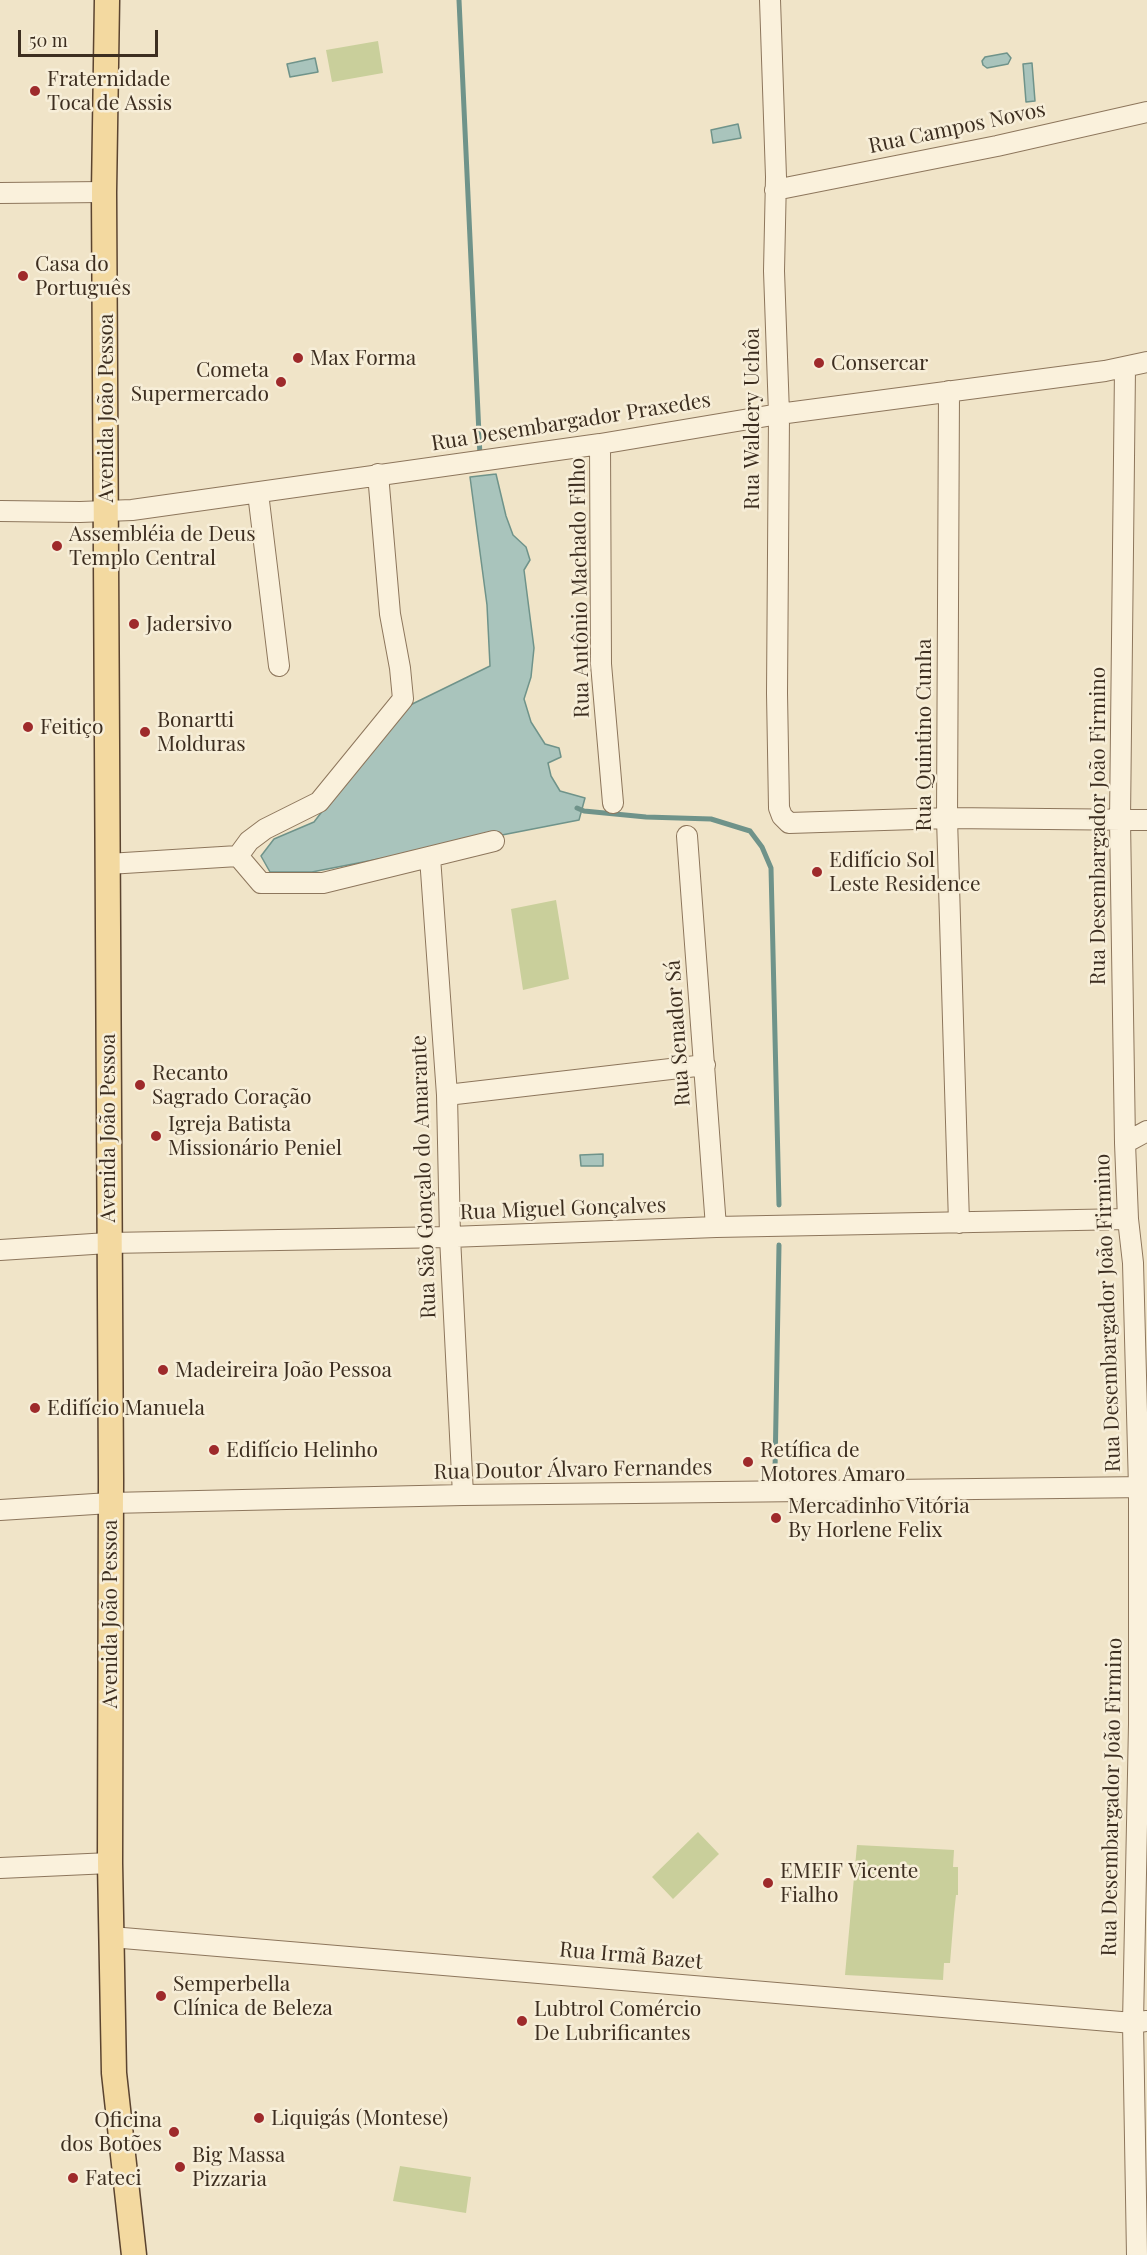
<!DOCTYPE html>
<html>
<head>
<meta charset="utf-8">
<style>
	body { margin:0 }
	#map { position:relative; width:1147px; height:2255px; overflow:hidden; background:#f0e4c8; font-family:"Playfair Display",serif }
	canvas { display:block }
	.scale { position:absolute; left:18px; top:30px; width:140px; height:27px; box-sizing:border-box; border:3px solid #3d2e20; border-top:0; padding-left:8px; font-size:18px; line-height:21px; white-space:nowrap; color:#3d2e20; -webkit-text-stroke:4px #f7eed8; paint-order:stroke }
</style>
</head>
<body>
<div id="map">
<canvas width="1147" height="2255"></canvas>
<div class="scale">50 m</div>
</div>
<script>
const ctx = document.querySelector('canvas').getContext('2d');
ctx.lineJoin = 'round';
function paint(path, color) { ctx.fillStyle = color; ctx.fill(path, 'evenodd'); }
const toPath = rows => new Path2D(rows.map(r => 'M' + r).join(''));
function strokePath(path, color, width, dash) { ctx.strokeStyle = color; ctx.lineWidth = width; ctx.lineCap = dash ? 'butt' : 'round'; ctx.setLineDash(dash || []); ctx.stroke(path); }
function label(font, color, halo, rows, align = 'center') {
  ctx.font = font + ' "Playfair Display",serif'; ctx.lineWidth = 5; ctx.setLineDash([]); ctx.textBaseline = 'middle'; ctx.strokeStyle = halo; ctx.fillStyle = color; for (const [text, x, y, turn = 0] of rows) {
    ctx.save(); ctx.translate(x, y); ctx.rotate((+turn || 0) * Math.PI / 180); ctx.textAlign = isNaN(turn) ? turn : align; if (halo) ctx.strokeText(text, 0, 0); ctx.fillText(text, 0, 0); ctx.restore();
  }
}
const green = toPath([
	[378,41,383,73,332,82,326,50],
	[556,900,569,979,523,990,511,909],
	[698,1832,719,1854,673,1899,652,1877],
	[857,1845,954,1850,953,1867,958,1867,958,1895,956,1895,954,1914,950,1963,944,1963,943,1980,845,1975],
	[400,2166,471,2177,466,2213,393,2201]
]);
const water = toPath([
	[1007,53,1011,58,1008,64,987,68,983,65,982,61,985,57,1007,53],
	[315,58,318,72,290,77,287,64,315,58],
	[1032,63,1035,101,1026,102,1023,64,1032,63],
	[738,124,741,138,713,143,711,130,738,124],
	[496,474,506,516,513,535,526,547,530,560,524,570,534,648,531,677,524,699,531,722,545,744,559,748,561,757,548,763,551,776,560,791,585,798,579,820,312,872,270,872,261,856,274,839,314,822,400,710,490,666,487,605,470,477,496,474],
	[603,1154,603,1166,581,1166,580,1155,603,1154]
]);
const stream = toPath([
	[459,0,480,456],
	[577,808,584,811,646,817,711,819,750,831,762,847,771,868,779,1205],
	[775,1471,779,1245]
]);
const minor = toPath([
	[770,0,776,177,774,271,779,414,777,693,779,808,782,816,789,823,947,818,1147,820],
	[775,190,997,146,1147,112],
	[0,193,104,192],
	[1125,368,1120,820,1125,1143,1128,1219,1133,1263,1139,1488,1139,1724,1133,2023,1137,2255],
	[949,391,947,818,959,1223],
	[600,444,601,664,613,803],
	[258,493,279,666],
	[0,511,80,512,132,510,600,444,779,414,1105,371,1147,362],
	[687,836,716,1227],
	[238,856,249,841,265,829,319,802,403,699,400,668,390,614,378,474],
	[430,857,447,1095,450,1237,463,1495],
	[108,864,238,856,261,883,323,883,494,841],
	[447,1095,705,1065],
	[1125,1143,1147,1131],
	[0,1250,108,1243,450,1237,716,1227,1128,1219],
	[0,1510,110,1503,463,1495,1147,1487],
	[0,1868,110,1863],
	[111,1937,1133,2023,1147,2021]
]);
const major = toPath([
	[107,0,104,192,111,1480,110,1863,114,2073,134,2255]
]);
const markers = [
	[35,91,6,"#9e2a2b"],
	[23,276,6,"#9e2a2b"],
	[298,358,6,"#9e2a2b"],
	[819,363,6,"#9e2a2b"],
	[281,382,6,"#9e2a2b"],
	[57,546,6,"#9e2a2b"],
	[134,624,6,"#9e2a2b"],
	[28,727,6,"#9e2a2b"],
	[145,732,6,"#9e2a2b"],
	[817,872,6,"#9e2a2b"],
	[140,1085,6,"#9e2a2b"],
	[156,1136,6,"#9e2a2b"],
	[163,1370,6,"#9e2a2b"],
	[35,1408,6,"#9e2a2b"],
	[214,1450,6,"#9e2a2b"],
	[748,1462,6,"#9e2a2b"],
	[776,1518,6,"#9e2a2b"],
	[768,1883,6,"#9e2a2b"],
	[161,1996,6,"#9e2a2b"],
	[522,2021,6,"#9e2a2b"],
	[259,2118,6,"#9e2a2b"],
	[174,2132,6,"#9e2a2b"],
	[180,2167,6,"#9e2a2b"],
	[73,2178,6,"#9e2a2b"]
];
const poiNames = [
	["Fraternidade",47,79],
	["Toca de Assis",47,103],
	["Casa do",35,264],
	["Português",35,288],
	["Max Forma",310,358],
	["Consercar",831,363],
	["Cometa",269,370,"right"],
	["Supermercado",269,394,"right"],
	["Assembléia de Deus",69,534],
	["Templo Central",69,558],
	["Jadersivo",146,624],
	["Bonartti",157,720],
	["Molduras",157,744],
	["Feitiço",40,727],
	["Edifício Sol",829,860],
	["Leste Residence",829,884],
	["Recanto",152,1073],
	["Sagrado Coração",152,1097],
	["Igreja Batista",168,1124],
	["Missionário Peniel",168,1148],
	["Madeireira João Pessoa",175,1370],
	["Edifício Manuela",47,1408],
	["Edifício Helinho",226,1450],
	["Retífica de",760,1450],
	["Motores Amaro",760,1474],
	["Mercadinho Vitória",788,1506],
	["By Horlene Felix",788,1530],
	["EMEIF Vicente",780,1871],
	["Fialho",780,1895],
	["Semperbella",173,1984],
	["Clínica de Beleza",173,2008],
	["Lubtrol Comércio",534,2009],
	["De Lubrificantes",534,2033],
	["Liquigás (Montese)",271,2118],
	["Oficina",162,2120,"right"],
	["dos Botões",162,2144,"right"],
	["Big Massa",192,2155],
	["Pizzaria",192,2179],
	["Fateci",85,2178]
];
const streetNames = [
	["Rua Campos Novos",957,128,-12],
	["Avenida João Pessoa",106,408,-90],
	["Rua Waldery Uchôa",752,419,-90],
	["Rua Desembargador Praxedes",571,422,-9],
	["Rua Antônio Machado Filho",580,588,-91],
	["Rua Quintino Cunha",924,735,-90],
	["Rua Desembargador João Firmino",1098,826,-90],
	["Rua Senador Sá",678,1033,-94],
	["Avenida João Pessoa",108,1128,-90],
	["Rua São Gonçalo do Amarante",424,1177,-92],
	["Rua Miguel Gonçalves",563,1209,-2],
	["Rua Desembargador João Firmino",1108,1313,-92],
	["Rua Doutor Álvaro Fernandes",573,1470,-1],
	["Avenida João Pessoa",110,1614,-90],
	["Rua Desembargador João Firmino",1112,1797,-89],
	["Rua Irmã Bazet",631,1956,5]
];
paint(green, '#c9cf9b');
paint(water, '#a9c4bc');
strokePath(water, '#6f938a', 1.5);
strokePath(stream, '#6f938a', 5);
strokePath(minor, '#8d765c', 22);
strokePath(major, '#5b4430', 27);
strokePath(minor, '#faf1dc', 20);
strokePath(major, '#f3d9a0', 24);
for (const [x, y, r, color] of markers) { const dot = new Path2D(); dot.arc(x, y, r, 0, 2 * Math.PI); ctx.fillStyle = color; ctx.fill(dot); strokePath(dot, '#f7eed8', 2); }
label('21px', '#3d2e20', '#f7eed8', poiNames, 'left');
label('21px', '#3d2e20', '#f7eed8', streetNames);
</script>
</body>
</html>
